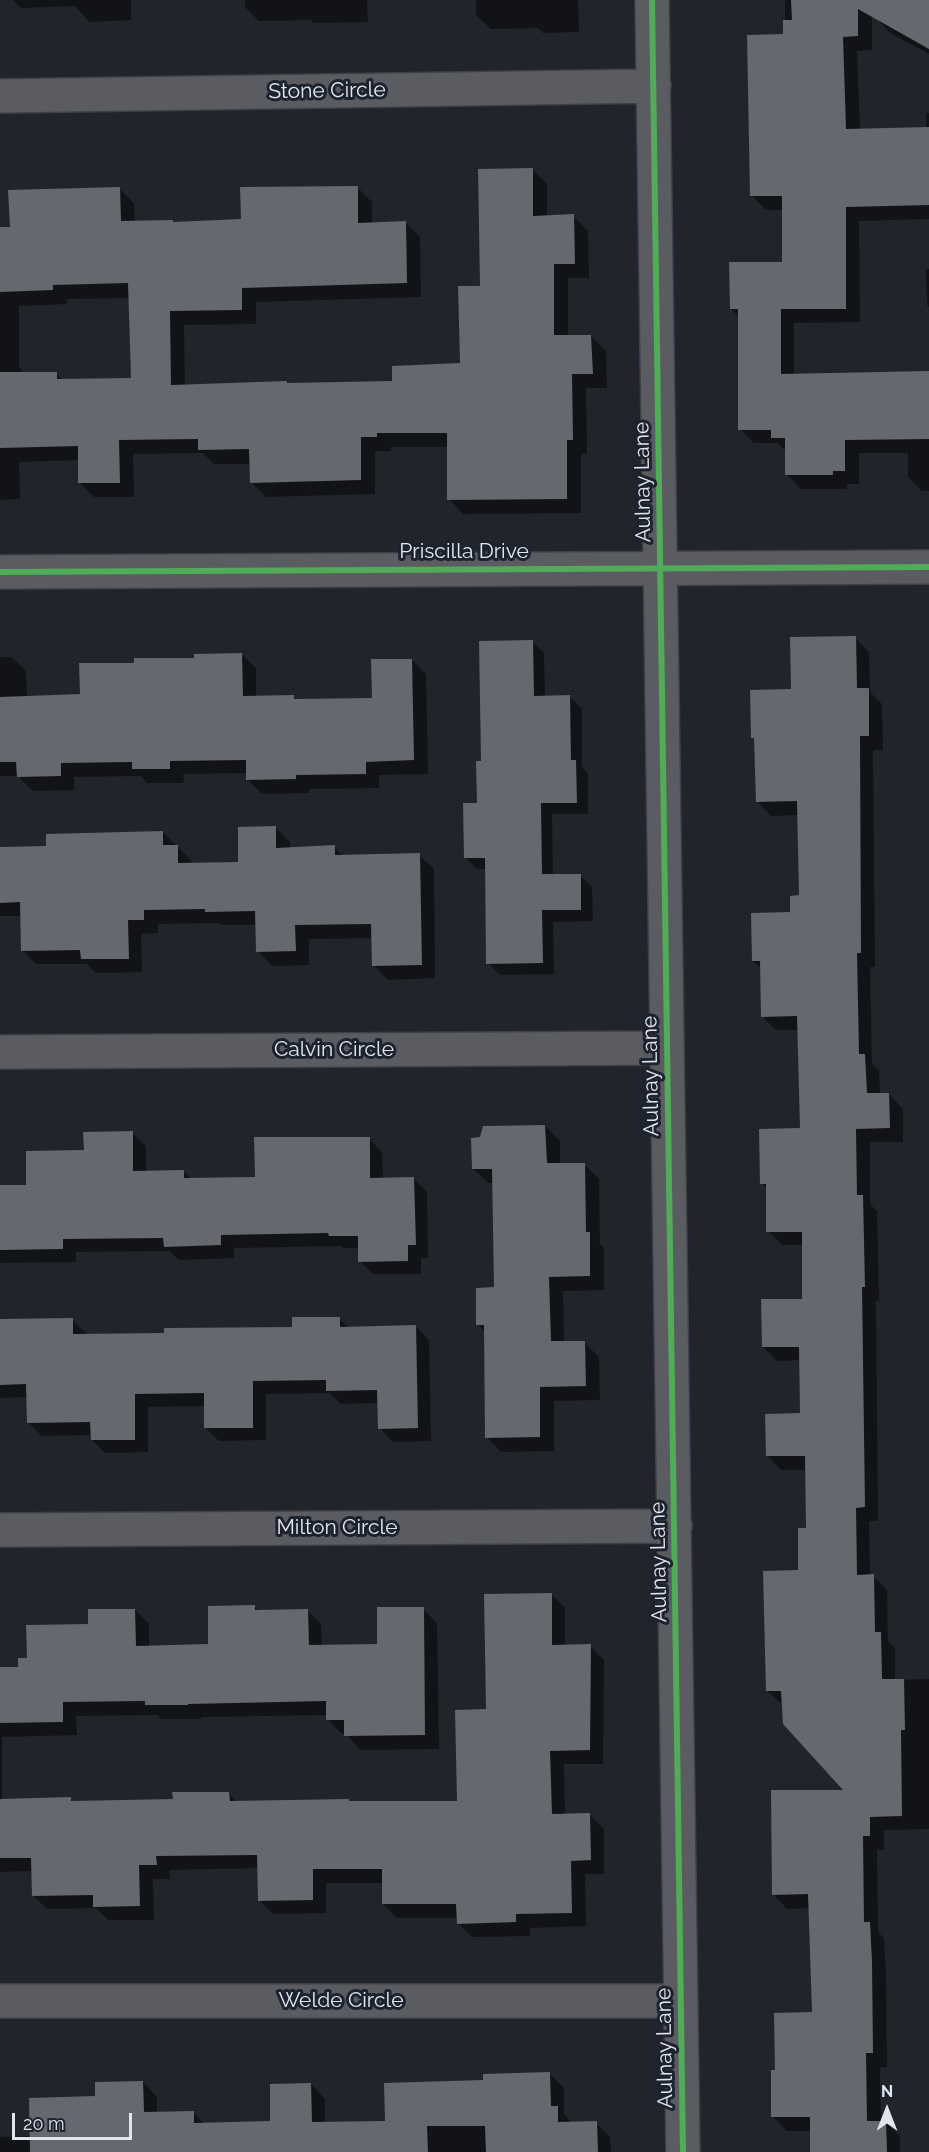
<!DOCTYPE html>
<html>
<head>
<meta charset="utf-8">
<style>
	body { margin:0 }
	#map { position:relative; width:929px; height:2152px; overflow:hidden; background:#21242a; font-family:Raleway,sans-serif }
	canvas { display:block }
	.north { position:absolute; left:857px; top:2080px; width:60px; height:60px; -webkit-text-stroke:4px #1d232e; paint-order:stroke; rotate:0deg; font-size:16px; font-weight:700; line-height:24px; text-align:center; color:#e1e5ee }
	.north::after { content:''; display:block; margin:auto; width:21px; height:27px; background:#e1e5ee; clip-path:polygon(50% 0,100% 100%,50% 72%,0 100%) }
	.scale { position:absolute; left:12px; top:2113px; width:120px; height:27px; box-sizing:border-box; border:3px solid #e1e5ee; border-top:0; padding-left:8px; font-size:18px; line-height:21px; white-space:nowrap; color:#e1e5ee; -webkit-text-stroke:4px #1d232e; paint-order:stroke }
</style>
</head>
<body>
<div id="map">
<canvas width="929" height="2152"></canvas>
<div class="north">N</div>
<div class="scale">20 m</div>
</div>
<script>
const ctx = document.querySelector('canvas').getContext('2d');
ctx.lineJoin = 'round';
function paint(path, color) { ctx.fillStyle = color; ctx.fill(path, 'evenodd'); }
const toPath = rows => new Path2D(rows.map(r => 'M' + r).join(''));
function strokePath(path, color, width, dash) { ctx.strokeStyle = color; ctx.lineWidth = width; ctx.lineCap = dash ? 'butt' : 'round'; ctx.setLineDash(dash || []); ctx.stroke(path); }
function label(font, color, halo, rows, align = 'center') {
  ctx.font = font + ' Raleway,sans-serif'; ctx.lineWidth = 6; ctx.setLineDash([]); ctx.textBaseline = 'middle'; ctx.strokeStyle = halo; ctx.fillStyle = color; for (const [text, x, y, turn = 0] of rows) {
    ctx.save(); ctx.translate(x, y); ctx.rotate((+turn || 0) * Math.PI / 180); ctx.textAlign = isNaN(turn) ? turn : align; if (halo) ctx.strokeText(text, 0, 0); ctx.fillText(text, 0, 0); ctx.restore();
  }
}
const shadow = toPath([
	[13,0,131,0,131,20,89,22,75,6,21,8],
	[245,0,367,0,368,22,314,23,311,20,259,21,245,7],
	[476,0,578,0,579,32,543,33,538,28,491,29,476,15],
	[785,0,872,0,872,50,857,51,860,130,926,128,926,113,929,113,929,219,859,221,860,322,794,323,794,375,929,372,929,491,922,491,908,477,908,453,859,453,859,484,847,484,847,489,801,489,787,475,787,452,778,443,754,443,740,429,740,318,731,309,784,264,784,210,766,210,752,196,785,36],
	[885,0,929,0,929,54,889,32,875,17],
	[532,169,547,184,547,217,573,216,588,231,589,278,568,278,568,337,591,336,606,351,607,388,586,388,587,454,581,454,581,513,463,514,449,499,448,447,391,447,391,451,375,451,375,494,266,497,251,482,251,464,214,464,203,453,133,454,134,497,94,497,80,483,80,460,19,462,20,499,0,500,0,229,11,228,119,188,134,203,135,222,174,224,242,220,357,187,372,202,372,224,406,223,420,237,421,297,256,302,256,324,184,325,185,386,393,383,461,365,482,287],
	[130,298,132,380,64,381,57,374,23,374,22,370,19,366,19,306,67,304,67,299],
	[926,269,929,269,929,307,927,305],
	[855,638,869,652,870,692,882,704,883,750,873,750,875,967,870,967,872,1064,879,1070,880,1094,889,1094,903,1109,903,1142,870,1142,870,1204,877,1211,879,1301,876,1301,878,1521,869,1521,870,1576,873,1576,887,1590,888,1641,895,1648,895,1680,929,1679,929,1829,884,1830,884,1850,877,1850,878,1932,884,1938,886,1977,887,2067,880,2067,881,2122,885,2122,900,2136,900,2152,812,2152,811,2131,787,2131,773,2117,776,2071,814,2013,810,1908,787,1909,773,1894,847,1792,783,1705,767,1691,800,1572,808,1529,806,1470,781,1470,767,1455,802,1415,801,1360,777,1361,763,1347,803,1300,803,1245,782,1245,768,1231,767,1189,762,1183,801,1130,799,1030,776,1030,762,1016,762,969,753,961,792,914,800,896,799,815,771,816,757,801,756,741,753,738,792,691],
	[533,642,544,653,545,697,570,697,582,709,582,768,588,773,588,814,552,814,553,876,580,875,592,887,593,921,553,922,554,974,500,975,488,963,486,869,477,869,465,857,478,805,482,762],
	[241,654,256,668,256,697,294,697,297,700,373,699,412,660,426,674,428,774,379,775,379,788,309,789,309,793,262,794,248,780,248,773,183,774,184,783,147,783,141,776,74,777,74,790,33,791,18,776,0,776,0,657,12,657,26,671,27,697,81,695,135,664],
	[275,827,290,842,290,849,334,847,343,856,419,855,434,869,435,978,388,980,373,965,373,938,309,939,309,965,272,966,258,951,257,925,221,925,218,923,158,924,158,933,141,934,142,972,96,973,87,964,36,964,22,950,21,916,0,916,0,848,48,848,163,832,191,860,191,864,240,863],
	[545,1126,560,1141,560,1165,584,1164,599,1179,600,1244,604,1248,604,1290,563,1291,564,1342,584,1342,599,1357,600,1400,554,1401,554,1451,501,1452,487,1437,485,1332,478,1324,496,1289,494,1183,488,1183,473,1168],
	[132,1133,146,1146,146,1172,184,1171,192,1180,256,1178,369,1139,382,1152,383,1179,414,1179,427,1192,428,1258,421,1258,421,1274,373,1274,360,1261,360,1248,343,1248,341,1246,234,1248,234,1258,179,1260,169,1251,76,1252,76,1262,0,1263,0,1187,28,1187,85,1152],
	[339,1318,349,1328,416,1327,429,1340,431,1441,393,1442,380,1428,379,1403,341,1404,330,1393,266,1394,266,1440,219,1441,206,1428,206,1406,148,1407,148,1452,105,1453,92,1440,92,1435,42,1436,28,1422,28,1397,0,1398,0,1321,72,1320,86,1333,86,1336,165,1335,293,1329],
	[551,1594,565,1608,565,1646,590,1646,604,1660,603,1764,564,1764,565,1815,590,1815,604,1829,604,1874,585,1874,586,1926,530,1928,530,1936,472,1937,458,1923,458,1918,397,1918,383,1904,383,1883,326,1883,326,1913,273,1914,259,1900,259,1868,169,1870,170,1879,153,1879,154,1920,108,1920,96,1908,47,1909,33,1895,33,1871,0,1872,0,1668,20,1668,28,1659,90,1626,135,1610,149,1624,149,1647,210,1646,255,1607,259,1611,307,1610,321,1624,322,1646,379,1646,423,1609,437,1623,439,1749,360,1750,346,1734,342,1734,328,1720,328,1715,201,1717,201,1719,160,1719,157,1715,76,1716,77,1735,2,1737,2,1798,4,1800,70,1799,73,1802,174,1800,229,1794,237,1802,348,1800,351,1803,458,1803,487,1711],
	[550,2074,564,2088,564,2114,572,2123,596,2123,610,2137,611,2152,0,2152,0,2137,32,2136,97,2097,143,2082,157,2097,157,2114,194,2113,205,2125,272,2123,311,2084,325,2099,325,2123,386,2122,485,2082]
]);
const building = toPath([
	[791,0,929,0,929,49,858,9,858,36,843,37,846,129,929,127,929,205,846,207,846,309,781,309,781,374,929,371,929,439,845,440,845,471,833,471,833,475,785,475,785,438,771,438,771,430,738,430,738,309,730,309,729,262,782,262,782,196,750,196,747,35,783,34,783,20,792,20],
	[533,168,533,216,574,214,575,264,554,264,554,335,591,335,593,374,572,374,573,440,567,440,567,499,447,500,447,433,377,433,377,437,361,437,361,480,250,483,249,449,198,450,198,439,119,440,120,483,78,483,78,446,0,448,0,372,57,372,57,379,131,378,128,283,53,285,53,290,0,292,0,227,10,227,8,190,120,187,121,221,173,220,173,222,241,219,240,187,358,186,358,223,406,221,407,283,242,288,242,310,170,311,171,385,287,381,287,383,392,381,392,366,460,363,458,286,480,286,478,169],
	[856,636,857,688,869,688,869,736,860,736,861,953,857,953,859,1054,865,1054,867,1093,889,1093,890,1128,856,1129,857,1195,863,1195,865,1287,862,1287,865,1507,856,1508,857,1575,874,1574,875,1632,881,1632,882,1679,904,1679,905,1730,901,1730,902,1816,870,1817,870,1836,863,1836,864,1922,870,1922,872,1962,873,2053,866,2053,867,2121,886,2121,887,2152,810,2152,810,2117,771,2117,771,2070,775,2070,774,2013,812,2012,808,1894,772,1895,771,1790,843,1790,783,1724,781,1691,766,1691,763,1571,798,1570,798,1528,806,1528,805,1456,766,1456,765,1414,800,1413,799,1347,762,1347,761,1299,802,1299,802,1232,766,1232,766,1184,760,1184,759,1129,800,1128,797,1016,761,1017,760,961,752,961,751,913,790,912,790,896,799,895,797,801,756,802,754,738,751,738,750,690,791,689,790,637],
	[533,640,534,696,570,695,571,760,576,760,577,803,541,803,542,874,581,874,581,910,542,910,543,963,486,964,485,858,464,858,463,803,477,803,476,761,481,761,479,641],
	[242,653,243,696,294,695,294,699,372,698,371,659,412,659,414,760,366,762,366,774,296,775,296,779,246,780,246,760,170,761,170,769,132,769,132,762,61,763,61,776,17,777,16,762,0,762,0,697,80,694,79,663,134,663,134,658,194,658,194,654],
	[276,826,276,848,335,845,335,855,420,853,422,965,372,966,371,924,295,925,296,951,256,952,255,911,205,912,205,909,144,910,144,920,128,920,129,959,81,959,80,950,21,951,20,902,0,903,0,847,46,846,46,834,163,831,163,845,178,845,178,863,238,862,238,827],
	[545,1125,547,1163,585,1163,586,1232,590,1232,590,1276,549,1277,551,1341,585,1341,586,1386,540,1387,540,1437,485,1438,484,1325,476,1325,476,1288,494,1287,492,1169,472,1169,471,1138,480,1137,483,1126],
	[133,1131,133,1171,184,1170,184,1178,255,1177,254,1137,370,1137,370,1178,414,1177,416,1245,408,1245,408,1261,358,1262,358,1236,329,1236,328,1233,221,1235,221,1245,164,1247,163,1238,63,1239,63,1249,0,1250,0,1185,26,1185,26,1151,84,1150,83,1132],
	[292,1317,340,1317,340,1327,416,1325,418,1428,378,1429,377,1390,326,1391,326,1380,253,1381,253,1428,204,1428,204,1393,135,1394,135,1440,91,1440,90,1422,27,1423,26,1384,0,1385,0,1319,73,1318,73,1334,164,1333,164,1328,292,1327],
	[552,1593,552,1645,591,1644,590,1750,550,1751,552,1814,590,1813,591,1860,571,1861,572,1913,516,1914,516,1922,457,1924,456,1904,382,1904,382,1869,313,1869,313,1900,258,1901,257,1855,156,1856,157,1865,139,1865,140,1906,93,1907,93,1895,32,1896,31,1858,0,1858,0,1799,71,1797,71,1801,173,1799,172,1792,229,1792,230,1801,349,1799,349,1801,457,1801,455,1710,486,1709,484,1594],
	[255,1605,255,1610,308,1609,309,1645,377,1644,377,1607,424,1607,425,1735,344,1736,344,1720,326,1720,326,1701,188,1704,188,1705,145,1705,145,1701,63,1702,63,1722,0,1723,0,1667,18,1667,18,1658,27,1658,26,1625,88,1624,88,1609,135,1609,136,1646,208,1644,208,1606],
	[550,2072,551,2106,558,2106,558,2122,597,2121,598,2152,486,2152,485,2126,427,2126,428,2152,30,2152,29,2098,95,2096,95,2082,143,2081,144,2112,194,2111,194,2123,270,2121,270,2084,311,2083,312,2122,385,2121,384,2083,483,2080,483,2074]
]);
const minor = toPath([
	[652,0,683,2152],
	[0,96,654,86],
	[0,572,929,567],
	[0,1052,667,1048],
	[0,1530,675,1526],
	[0,2001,681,2001]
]);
const cycleway = toPath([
	[652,0,683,2152],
	[0,572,929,567]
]);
const streetNames = [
	["Stone Circle",327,91,-1],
	["Aulnay Lane",643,482,-91],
	["Priscilla Drive",464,552],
	["Calvin Circle",334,1050],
	["Aulnay Lane",651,1076,-91],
	["Milton Circle",337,1528],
	["Aulnay Lane",659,1562,-91],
	["Welde Circle",341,2001],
	["Aulnay Lane",665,2048,-91]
];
paint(shadow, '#0007');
paint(building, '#65686e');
strokePath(minor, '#3e4146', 36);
strokePath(minor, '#5a5c61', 33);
strokePath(cycleway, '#51ab58', 6);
label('21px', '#e1e5ee', '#1d232e', streetNames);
</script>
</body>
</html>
